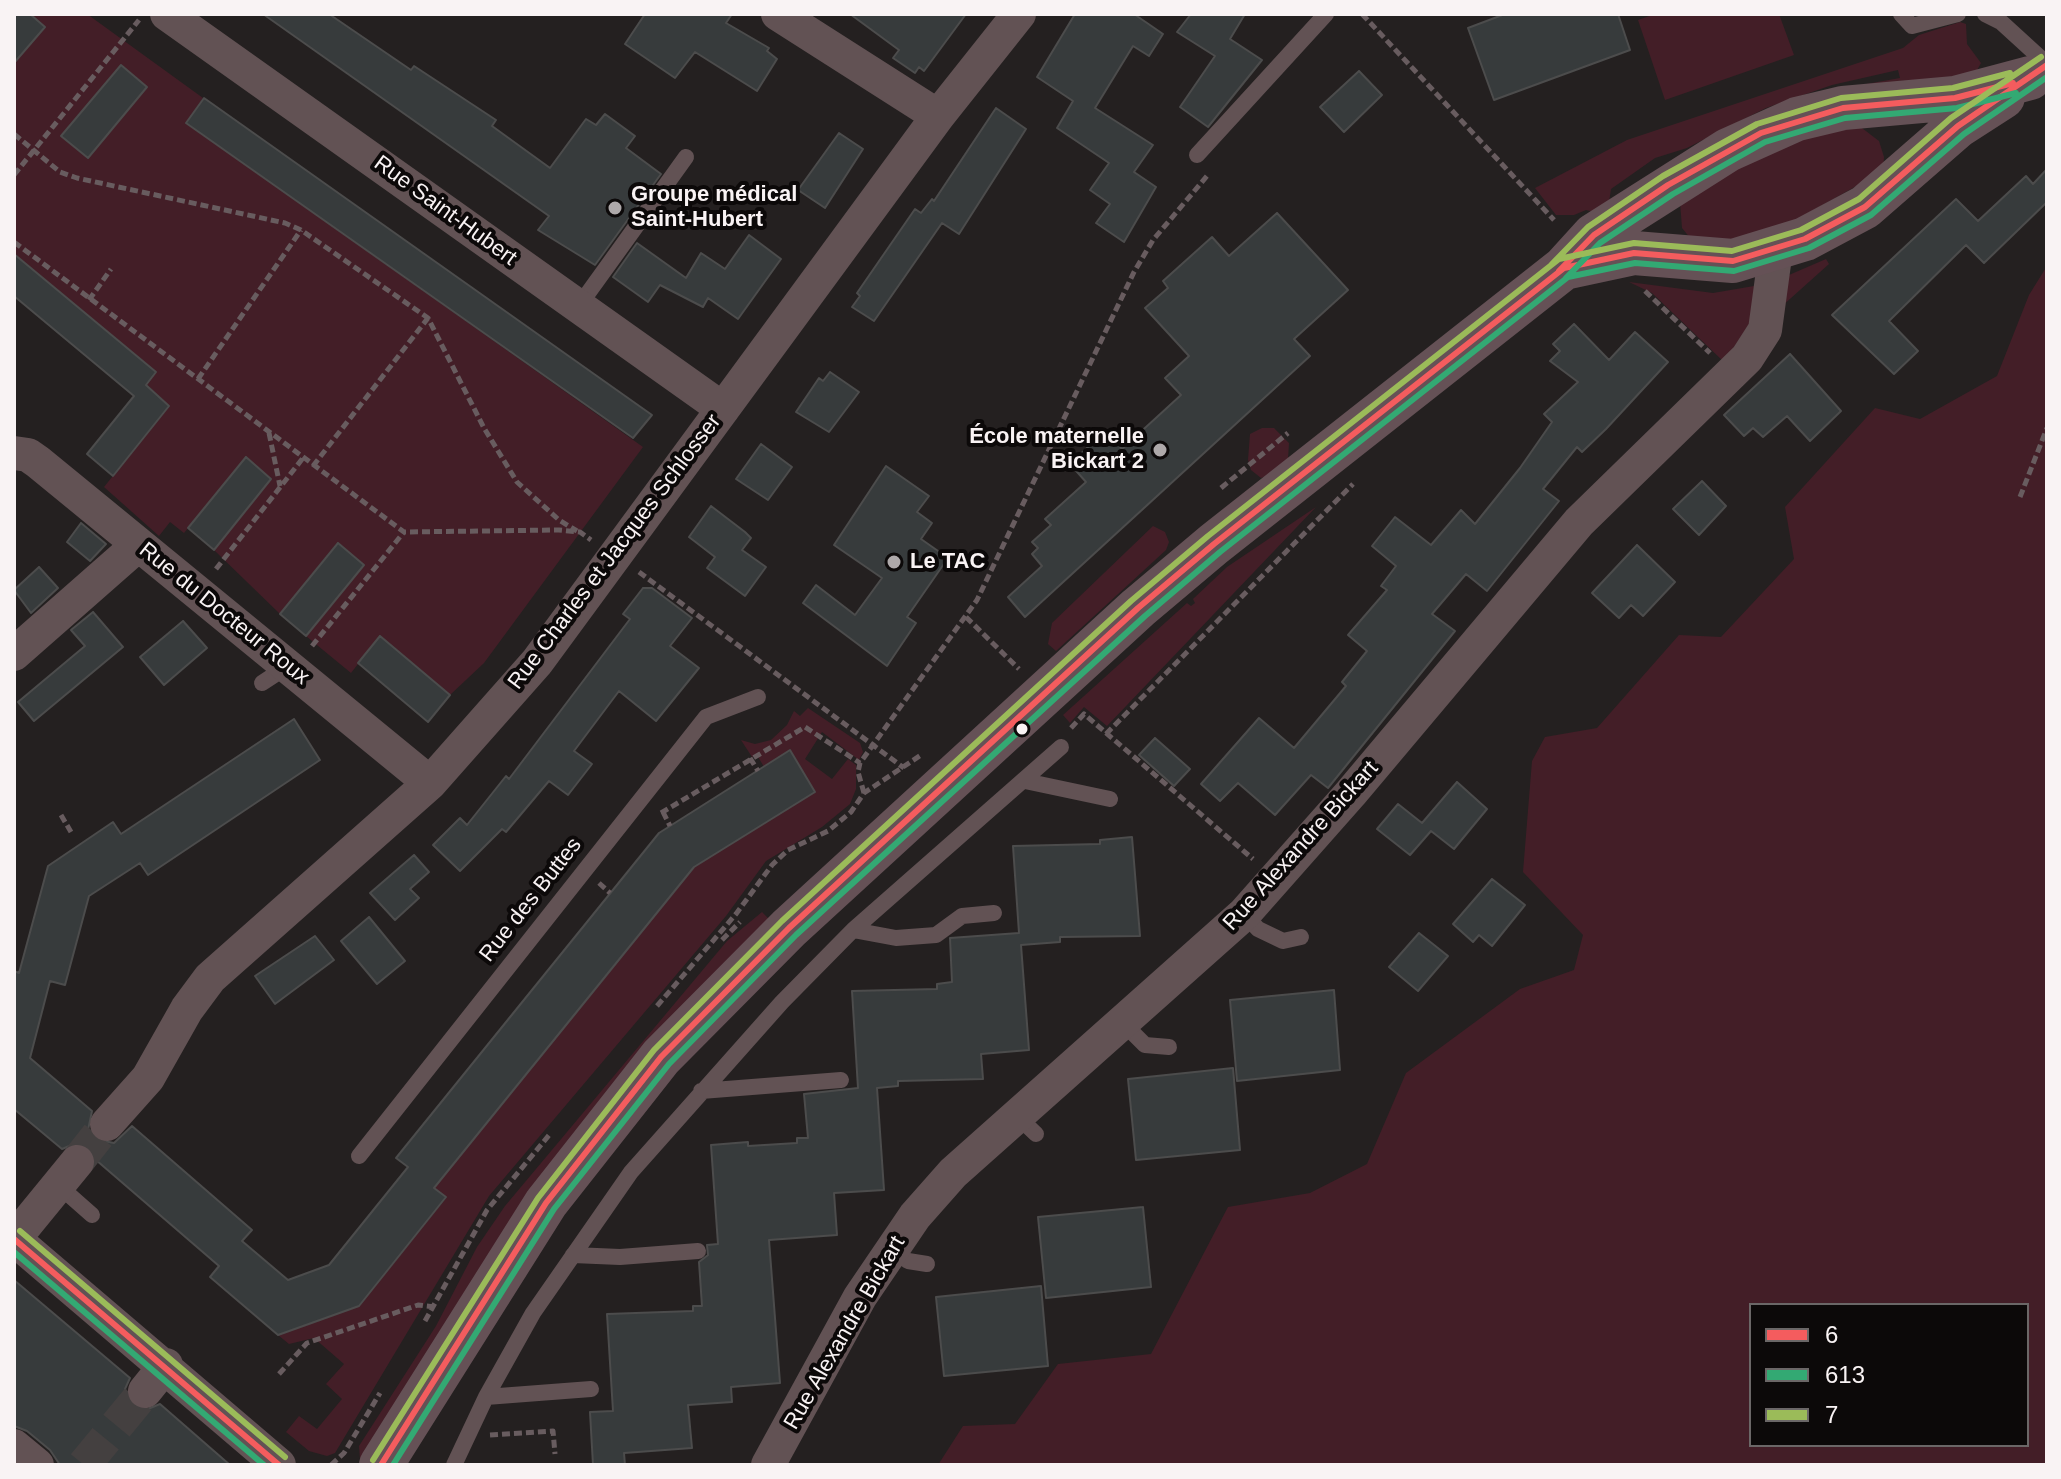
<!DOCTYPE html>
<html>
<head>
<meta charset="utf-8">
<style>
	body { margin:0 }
	#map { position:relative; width:2061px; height:1479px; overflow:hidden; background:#242020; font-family:Helvetica,sans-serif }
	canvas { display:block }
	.frame { position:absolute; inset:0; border:16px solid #f9f3f4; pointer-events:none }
	.legend { position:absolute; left:1749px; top:1303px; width:280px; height:144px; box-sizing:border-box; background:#0c0909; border:2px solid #6b6767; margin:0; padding:10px 14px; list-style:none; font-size:24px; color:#f9f3f4 }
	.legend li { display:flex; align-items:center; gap:16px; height:40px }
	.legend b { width:40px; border:2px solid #6b6767 }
</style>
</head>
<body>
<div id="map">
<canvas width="2061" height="1479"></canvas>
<div class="frame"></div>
<ul class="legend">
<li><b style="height:10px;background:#f45c5e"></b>6</li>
<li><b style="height:10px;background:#33a973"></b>613</li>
<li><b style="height:10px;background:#9bbb59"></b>7</li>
</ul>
</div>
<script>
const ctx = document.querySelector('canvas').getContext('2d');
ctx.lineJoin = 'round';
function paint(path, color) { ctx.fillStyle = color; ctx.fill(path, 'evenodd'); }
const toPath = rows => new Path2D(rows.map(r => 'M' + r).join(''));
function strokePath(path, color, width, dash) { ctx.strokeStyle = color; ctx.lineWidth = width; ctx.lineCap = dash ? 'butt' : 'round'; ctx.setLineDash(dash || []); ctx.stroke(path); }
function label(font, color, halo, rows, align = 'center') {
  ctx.font = font + ' Helvetica,sans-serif'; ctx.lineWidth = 8; ctx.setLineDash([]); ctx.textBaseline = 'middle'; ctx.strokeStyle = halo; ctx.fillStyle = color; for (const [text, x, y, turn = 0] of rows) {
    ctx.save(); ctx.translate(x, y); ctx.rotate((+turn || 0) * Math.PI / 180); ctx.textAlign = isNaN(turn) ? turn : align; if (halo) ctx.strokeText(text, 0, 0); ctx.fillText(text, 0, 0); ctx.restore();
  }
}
const green = toPath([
	[14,14,87,14,203,98,187,123,643,447,484,663,450,695,380,636,351,673,306,636,363,565,337,543,280,614,214,550,271,479,246,457,184,533,170,522,159,536,104,487,169,406,14,255],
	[1655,14,1779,14,1794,55,1665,100,1638,20],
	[1960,22,1966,24,1967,44,1981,63,1971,81,1855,86,1900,78,1898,70,1832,85,1766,108,1687,148,1655,158,1611,189,1609,202,1598,213,1586,210,1574,215,1556,215,1535,188,1627,140,1903,48,1919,35],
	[1858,125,1879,141,1884,157,1883,171,1750,246,1691,239,1682,228,1680,202,1761,146],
	[1826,259,1829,264,1781,307,1789,275],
	[2047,266,2047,1465,938,1465,963,1426,1015,1424,1058,1364,1151,1354,1228,1207,1310,1193,1367,1164,1406,1073,1520,989,1574,970,1583,935,1523,872,1532,761,1545,737,1597,728,1679,635,1721,637,1794,559,1785,507,1875,408,1920,419,1997,376,2029,295],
	[1751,1305,2027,1305,2027,1445,1751,1445],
	[1629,282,1713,293,1754,286,1753,319,1724,362,1652,293],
	[1262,428,1274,428,1289,443,1288,459,1280,471,1261,478,1251,470,1248,460,1250,434],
	[1316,507,1107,726,1084,707,1070,723,1063,715,1187,603,1191,606,1195,603,1193,599,1227,567],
	[1153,526,1165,532,1169,542,1166,550,1056,651,1048,644,1052,623],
	[808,708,860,743,863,752,859,760,822,732,805,759,832,779,848,759,856,765,856,789,850,804,822,827,766,861,726,916,489,1196,335,1453,327,1456,309,1451,286,1432,299,1416,317,1429,342,1399,326,1384,344,1364,314,1338,289,1344,278,1335,359,1306,446,1198,434,1188,694,867,815,792,790,751,764,767,757,755,752,757,741,740,755,744,771,740,787,725,794,711,800,716],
	[762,912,772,922,360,1459,359,1446,436,1326,477,1247,505,1206,727,941]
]);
const building = toPath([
	[14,14,30,14,45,27,14,63,14,14],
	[263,14,329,14,411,70,414,66,496,120,492,126,550,168,586,119,596,125,605,114,635,136,626,148,661,174,595,265,538,230,549,216,263,14],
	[645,14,732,14,726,23,769,48,767,51,777,59,757,91,695,52,675,78,625,44,645,14],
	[850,14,966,14,924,71,919,67,915,73,893,58,899,50,850,14],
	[1075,14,1134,14,1163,34,1149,56,1133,46,1095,108,1153,145,1134,172,1156,187,1124,242,1096,223,1110,204,1090,190,1109,163,1057,128,1073,101,1037,77,1075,14],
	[1191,14,1245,14,1230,39,1262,60,1208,127,1180,107,1215,56,1177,32,1191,14],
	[1505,14,1618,14,1630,50,1494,100,1468,28,1505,14],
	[121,65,147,87,88,158,61,136,121,65],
	[1359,71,1382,95,1344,132,1320,107,1359,71],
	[204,98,652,415,633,438,186,123,204,98],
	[996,108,1026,129,959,234,942,223,874,321,852,307,860,296,857,293,915,209,921,213,932,199,934,201,996,108],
	[839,133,863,149,825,208,798,190,839,133],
	[2047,169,2047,202,1984,263,1966,245,1889,321,1918,351,1894,374,1832,315,1956,199,1978,221,2026,176,2033,184,2047,169],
	[1277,213,1348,290,1294,339,1310,356,1025,617,1008,597,1042,566,1032,554,1038,548,1032,542,1051,525,1045,519,1086,482,1070,464,1106,430,1122,449,1181,395,1165,378,1189,356,1145,308,1168,288,1163,281,1212,237,1229,256,1277,213],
	[749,235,781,259,738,319,708,298,703,307,660,285,648,302,613,277,637,243,686,278,701,253,725,269,749,235],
	[14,254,156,372,146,385,169,406,113,476,87,454,134,396,14,296,14,254],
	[1574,324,1609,360,1635,332,1668,362,1606,429,1582,452,1577,447,1543,489,1559,501,1487,591,1466,574,1432,614,1455,631,1328,788,1311,775,1275,815,1238,783,1220,801,1201,784,1259,718,1294,748,1346,686,1342,682,1367,651,1348,635,1387,590,1381,586,1396,566,1372,546,1395,517,1431,545,1461,510,1475,524,1520,468,1552,422,1544,414,1578,382,1550,361,1560,351,1553,344,1574,324],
	[1790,354,1841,411,1810,441,1787,416,1763,437,1753,428,1744,436,1724,415,1790,354],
	[830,372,859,392,829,432,796,412,819,378,823,381,830,372],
	[761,444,792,467,768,500,736,479,761,444],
	[246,457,271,479,214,550,188,528,246,457],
	[886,466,929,496,917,512,932,523,921,539,948,558,907,617,916,623,887,666,803,603,816,585,855,615,882,578,834,545,886,466],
	[1702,481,1726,506,1699,535,1673,509,1702,481],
	[711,506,745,532,751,538,742,550,766,567,745,596,707,568,715,557,689,537,711,506],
	[81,523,106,544,90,561,67,542,81,523],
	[338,543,364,565,306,636,280,614,338,543],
	[1637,545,1675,582,1643,616,1631,605,1619,618,1592,593,1637,545],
	[39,567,58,588,31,613,14,590,39,567],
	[643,588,652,588,692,618,670,646,699,668,656,721,619,691,574,751,592,764,568,795,549,781,506,832,502,829,460,871,433,845,460,818,467,825,506,776,509,779,630,619,623,614,643,588],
	[93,612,123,647,34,721,18,702,85,646,71,630,93,612],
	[183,621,207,648,164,685,140,657,183,621],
	[380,636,450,695,428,722,358,663,380,636],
	[294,719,320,760,148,875,140,863,89,896,65,985,50,981,30,1058,92,1111,88,1130,94,1139,114,1143,132,1126,252,1230,242,1241,288,1280,329,1265,408,1167,396,1158,659,833,790,750,815,792,694,867,434,1188,446,1197,359,1306,278,1335,210,1277,219,1266,96,1160,90,1147,79,1142,62,1149,14,1109,14,971,19,973,48,866,113,822,121,834,294,719],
	[1155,738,1190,769,1174,786,1139,755,1155,738],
	[1457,782,1487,809,1454,849,1431,831,1410,855,1377,829,1398,804,1422,823,1457,782],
	[1132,837,1140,936,1060,937,1060,942,1021,945,1029,1050,981,1054,983,1079,898,1081,898,1086,877,1088,884,1190,834,1193,837,1235,769,1240,780,1383,731,1387,732,1402,688,1405,692,1448,624,1453,625,1465,593,1465,590,1412,613,1411,607,1314,693,1311,693,1306,702,1306,699,1262,708,1255,707,1245,718,1244,711,1145,748,1142,748,1146,797,1143,797,1138,808,1138,804,1094,858,1088,852,991,937,989,937,984,952,982,950,938,1019,933,1013,846,1100,844,1100,840,1132,837],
	[414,855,429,872,410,889,419,898,395,920,370,893,414,855],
	[1492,879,1525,905,1492,946,1479,935,1473,942,1453,924,1492,879],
	[369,917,405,961,377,984,341,941,369,917],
	[1419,933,1448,956,1418,991,1389,967,1419,933],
	[315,936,334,960,275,1004,255,976,315,936],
	[1334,990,1340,1070,1237,1081,1230,1000,1334,990],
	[1233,1068,1240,1150,1136,1160,1128,1079,1233,1068],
	[1143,1207,1151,1287,1046,1298,1038,1217,1143,1207],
	[14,1280,130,1378,125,1389,132,1406,143,1411,160,1404,230,1465,60,1465,50,1450,27,1431,14,1426,14,1280],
	[1041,1286,1048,1366,944,1376,936,1297,1041,1286]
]);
const minorTunnel = toPath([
	[77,1162,107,1124],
	[84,1465,145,1391]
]);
const path = toPath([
	[1362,14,1554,220],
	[14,134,60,172,77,178,285,223,301,230,428,318,484,428,517,482,559,520,577,531],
	[14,175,139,20],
	[14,242,404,532,559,530,580,532,591,540],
	[1645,291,1710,353],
	[89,300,111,269],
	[198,379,301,230],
	[269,433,280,486],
	[313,466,428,318],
	[1221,488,1288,433],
	[2020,497,2047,428],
	[216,569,303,458],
	[639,572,904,768],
	[966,617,1019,669],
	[312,646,404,532],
	[1071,728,1084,714,1253,859],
	[1106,734,1353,484],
	[750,758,758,771],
	[864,793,858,772,860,763,977,600,1134,272,1153,240,1207,176],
	[663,812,670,826],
	[661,813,805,727,860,763],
	[61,815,71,832],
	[599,883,610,893],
	[722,940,740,922],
	[657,1006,736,914,772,865,788,850,828,831,851,812,864,793,921,755],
	[425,1321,487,1210,550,1134],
	[279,1374,307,1343,418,1305,435,1307],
	[490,1435,553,1431,555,1454],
	[331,1465,344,1453,380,1393]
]);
const service = toPath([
	[1901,14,1912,26,1958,14],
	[1985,14,2001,22,2047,64],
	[1197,155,1326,14],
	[578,307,686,157],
	[262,683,288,666],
	[1025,781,1110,799],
	[1244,914,1258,929,1283,941,1301,937],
	[853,930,896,938,936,935,962,916,994,913],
	[1121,1021,1145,1045,1169,1047],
	[701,1091,841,1080],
	[1015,1114,1036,1134],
	[359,1156,706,717,758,697],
	[58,1185,92,1215],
	[892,1250,908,1261,927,1264],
	[573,1255,620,1257,698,1251],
	[486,1397,591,1389],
	[454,1465,486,1397,533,1313,631,1172,782,1002,853,930,1061,747]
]);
const minor = toPath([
	[167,14,723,409],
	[778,14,938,116],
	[14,453,28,455,38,462,430,783],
	[14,654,138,545],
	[107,1124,148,1078,187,1009,210,978,430,783,537,662,938,116,1019,14],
	[14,1239,279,1465],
	[14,1239,77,1162],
	[145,1391,166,1365],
	[14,1446,37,1465],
	[768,1465,860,1297,915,1216,953,1173,1244,914,1351,793,1579,522,1747,358,1765,330,1776,249]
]);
const secondary = toPath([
	[1564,268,1634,253,1733,261,1805,239,1865,207,1958,126,2003,97],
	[381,1465,546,1203,661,1057,789,928,1138,608,1214,544,1564,268,1594,235,1728,150,1797,119,1843,108,1955,98,2030,78]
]);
const bus1 = toPath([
	[1559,271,1594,235,1668,185,1761,133,1843,108,1955,98,2013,83],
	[14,1239,279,1465],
	[381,1465,546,1203,661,1057,789,928,1138,608,1214,544,1564,268,1634,253,1733,261,1805,239,1865,207,1958,126,2047,65]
]);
const bus2 = toPath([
	[1566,278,1600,243,1673,194,1765,142,1845,118,1957,108,2016,93],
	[14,1252,264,1465],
	[393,1465,554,1209,669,1064,796,935,1145,616,1220,552,1568,277,1635,263,1734,271,1809,248,1871,215,1964,134,2047,77]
]);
const bus3 = toPath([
	[1552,264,1588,227,1663,176,1757,124,1841,98,1953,88,2010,73],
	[20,1231,285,1457],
	[373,1460,538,1198,654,1050,782,921,1131,601,1208,536,1559,259,1634,243,1732,251,1801,230,1859,199,1951,118,2041,57]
]);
const markers = [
	[615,208,8,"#aea9aa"],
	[1160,450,8,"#aea9aa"],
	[894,562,8,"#aea9aa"],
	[1022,729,7,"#f9f3f4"]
];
const poiNames = [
	["Groupe médical",631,195],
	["Saint-Hubert",631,220],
	["École maternelle",1144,437,"right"],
	["Bickart 2",1144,462,"right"],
	["Le TAC",910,562]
];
const streetNames = [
	["Rue Saint-Hubert",445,211,36],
	["Rue Charles et Jacques Schlosser",615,552,-53],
	["Rue du Docteur Roux",224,614,39],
	["Rue Alexandre Bickart",1301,846,-48],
	["Rue des Buttes",531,900,-52],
	["Rue Alexandre Bickart",845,1333,-60]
];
paint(green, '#431e27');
paint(building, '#373b3c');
strokePath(building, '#4c4c4c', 2);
strokePath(minorTunnel, '#444040', 34, [34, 17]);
strokePath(path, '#685c5f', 5, [8, 4]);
strokePath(service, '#625254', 16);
strokePath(minor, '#625254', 34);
strokePath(secondary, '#655156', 44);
strokePath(bus1, '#f45c5e', 6);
strokePath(bus2, '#33a973', 6);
strokePath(bus3, '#9bbb59', 6);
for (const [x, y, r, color] of markers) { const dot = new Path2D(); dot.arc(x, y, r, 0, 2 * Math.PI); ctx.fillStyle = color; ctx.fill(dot); strokePath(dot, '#0c0909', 3); }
label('bold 22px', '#f9f3f4', '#0c0909', poiNames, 'left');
label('22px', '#f9f3f4', '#0c0909', streetNames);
</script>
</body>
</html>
